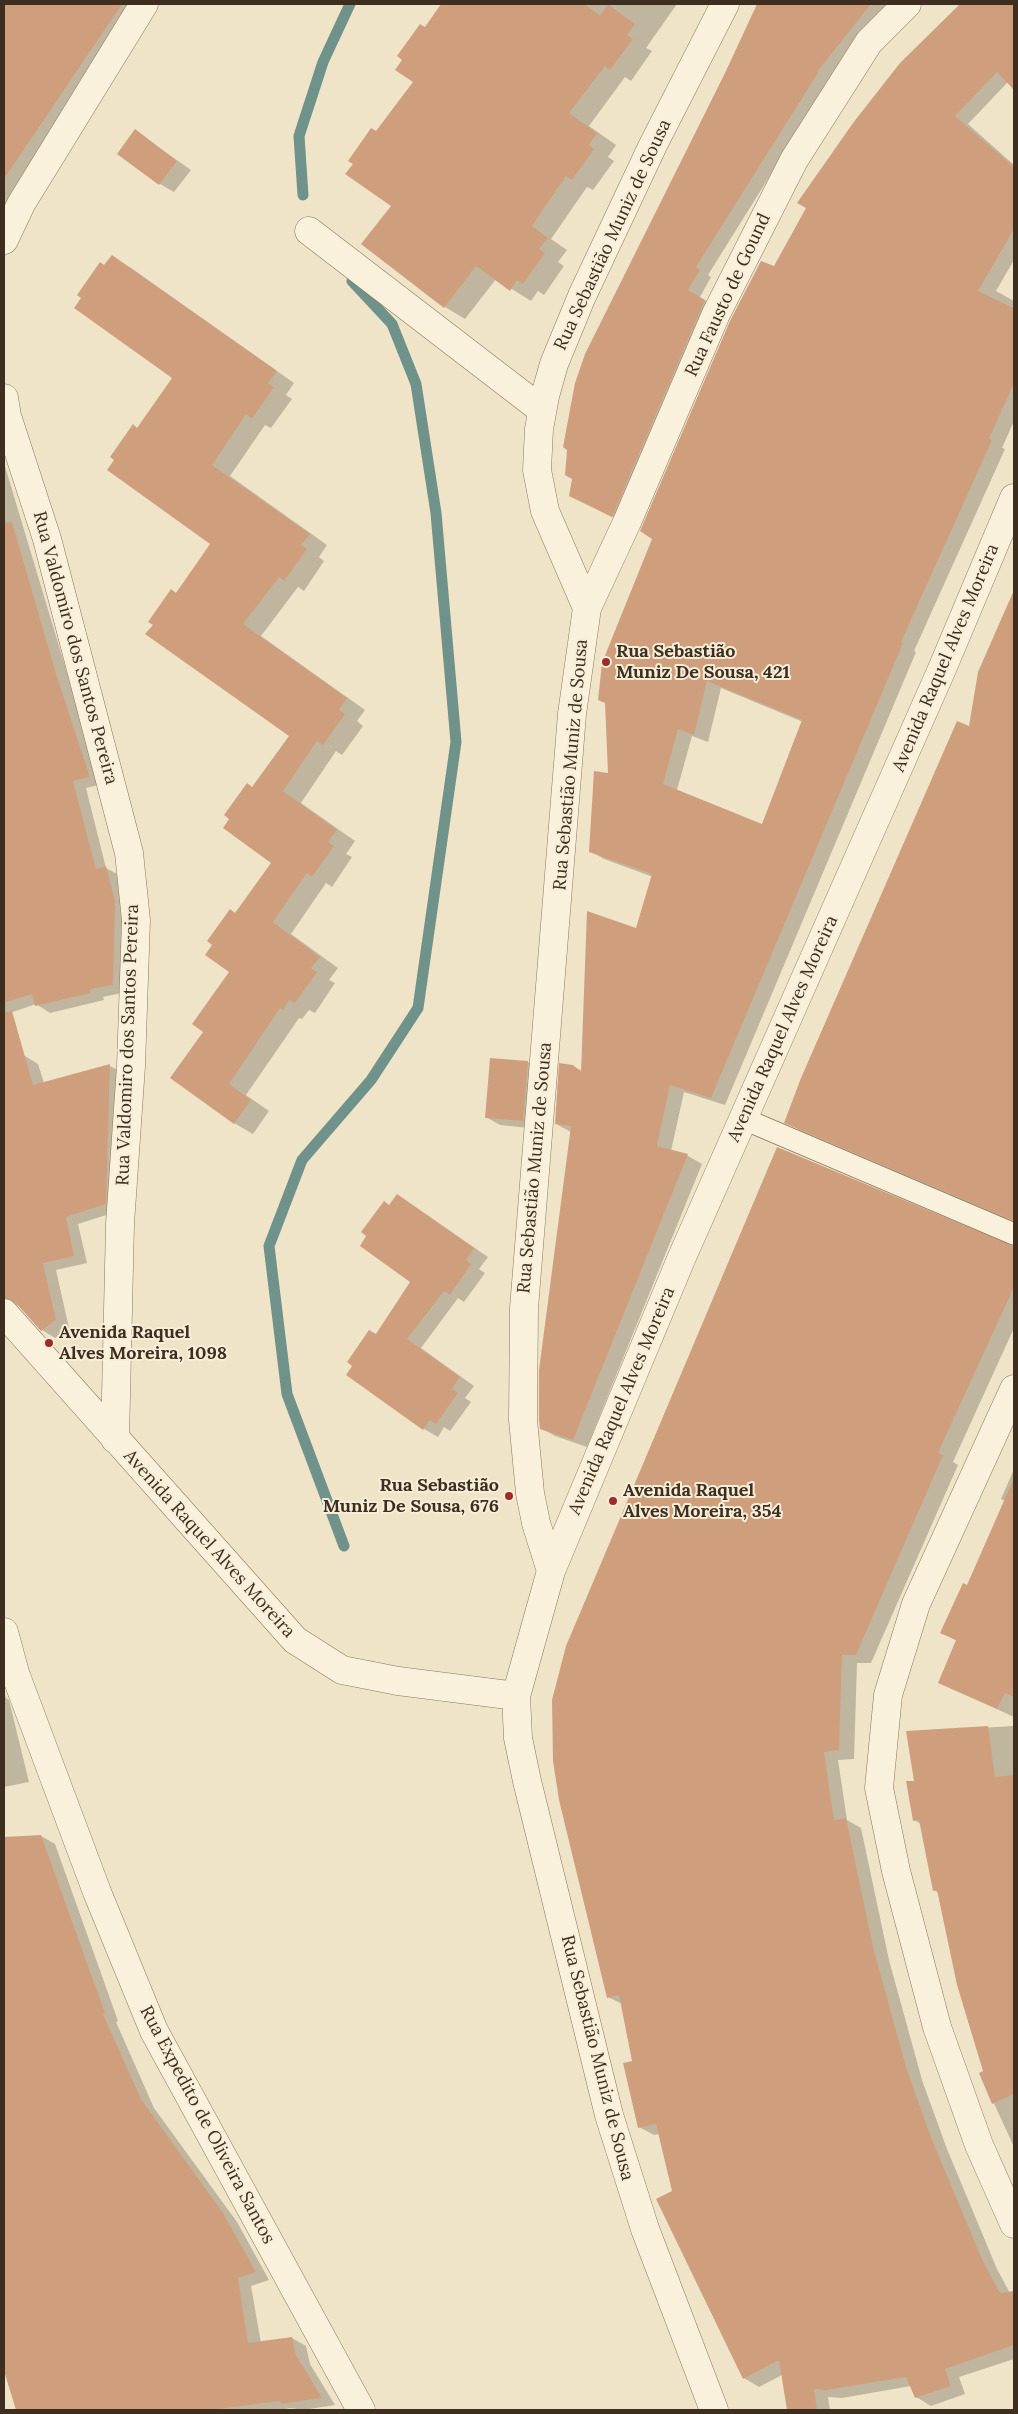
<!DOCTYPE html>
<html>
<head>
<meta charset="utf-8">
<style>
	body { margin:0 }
	#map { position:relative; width:1018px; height:2414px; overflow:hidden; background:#f0e4c8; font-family:Lora,serif }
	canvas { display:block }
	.frame { position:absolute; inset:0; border:5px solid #3d2e20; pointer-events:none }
</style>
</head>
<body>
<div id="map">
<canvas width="1018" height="2414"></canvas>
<div class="frame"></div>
</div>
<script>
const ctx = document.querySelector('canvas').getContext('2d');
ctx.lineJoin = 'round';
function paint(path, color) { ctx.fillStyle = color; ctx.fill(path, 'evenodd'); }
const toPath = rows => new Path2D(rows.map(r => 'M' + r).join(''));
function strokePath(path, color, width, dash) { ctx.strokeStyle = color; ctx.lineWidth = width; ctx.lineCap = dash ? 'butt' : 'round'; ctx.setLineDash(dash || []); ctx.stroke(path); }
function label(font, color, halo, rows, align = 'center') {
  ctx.font = font + ' Lora,serif'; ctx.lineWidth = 4; ctx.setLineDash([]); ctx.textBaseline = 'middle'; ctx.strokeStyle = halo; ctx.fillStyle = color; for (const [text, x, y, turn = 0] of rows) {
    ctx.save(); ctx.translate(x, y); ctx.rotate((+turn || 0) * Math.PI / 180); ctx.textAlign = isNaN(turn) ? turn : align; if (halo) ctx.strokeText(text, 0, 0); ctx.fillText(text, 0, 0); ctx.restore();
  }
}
const shadow = toPath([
	[4,4,140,4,4,214],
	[443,4,677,4,646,48,652,51,631,81,625,77,589,126,616,145,608,157,614,161,593,190,587,187,551,239,567,250,558,262,564,266,544,295,538,291,531,301,496,279,465,319,445,307,363,244,393,205,376,132,415,82,426,28],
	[760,4,889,4,828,80,829,81,708,275,711,277,700,297,717,308,624,523,583,502,586,355],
	[962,4,1014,4,1014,88,1008,82,968,124,1014,165,1014,260,996,291,1014,301,1014,421,1002,448,1005,449,914,651,916,652,725,1105,684,1092,671,1151,688,1156,702,1164,587,1447,555,1436,541,1428,571,1132,556,1124,573,1066,582,1071,637,930,653,877,604,859,590,851,610,774,774,268,901,63],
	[721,688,803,722,763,825,677,790,692,736,708,742],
	[135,131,191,170,174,192,160,184],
	[112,257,131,268,294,383,286,395,292,399,271,428,265,425,230,476,327,545,319,557,324,561,304,591,298,587,261,636,365,710,357,721,363,726,342,755,336,751,301,803,355,841,346,854,352,857,332,887,326,883,291,934,338,968,329,980,335,983,315,1013,309,1010,302,1019,299,1018,246,1095,269,1111,253,1134,234,1123,205,1031,231,972,236,914,273,862,253,788,290,736,176,593,212,543,138,429,174,377,105,267],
	[4,463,71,686,103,784,86,788,106,868,119,875,128,910,127,992,103,997,104,1000,50,1013,36,1004,4,1015],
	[1014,593,1014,867,997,860,977,909,1014,925,1014,1222,801,1131,786,1122,970,728,980,672],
	[25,1056,38,1064,44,1083,110,1066,123,1073,119,1211,78,1224,87,1263,56,1270,69,1328,55,1338,42,1330,20,1305,12,1306,4,1301,4,1063],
	[528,1062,542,1070,537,1129,500,1125,486,1117],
	[398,1195,488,1257,479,1269,485,1273,464,1302,458,1298,421,1348,474,1386,465,1398,471,1402,450,1431,444,1427,438,1437,424,1429,376,1335,412,1281,390,1206],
	[1009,1247,1014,1247,1014,1328,953,1462,958,1465,871,1663,857,1663,854,1759,838,1760,847,1820,861,1828,889,1960,922,2080,947,2149,997,2269,1011,2295,1014,2297,1014,2359,959,2377,965,2394,931,2406,916,2397,911,2386,842,2398,828,2397,830,2410,788,2410,782,2375,759,2387,744,2378,673,2192,660,2134,654,2135,639,2127,634,2062,622,2004,608,1997],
	[1014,1469,1014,1717,940,1683,957,1641,942,1632,967,1587,1005,1501,1001,1499],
	[4,1692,6,1698,9,1700,29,1782,4,1787],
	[1014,1726,1014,2147,980,2073,984,2072,939,1893,934,1890,921,1824,914,1820,915,1782,907,1732],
	[41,1836,55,1844,118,2021,116,2022,154,2108,237,2222,269,2280,251,2286,261,2343,292,2338,306,2346,310,2364,335,2405,303,2410,291,2408,278,2410,17,2410,4,2369,4,1839]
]);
const stream = toPath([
	[303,195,299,136,323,62,350,4],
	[344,1546,287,1394,269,1246,302,1160,371,1080,418,1008,456,742,436,513,416,384,392,324,352,281]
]);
const building = toPath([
	[4,4,122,4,4,179],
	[441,4,584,4,600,15,608,4,635,24,627,35,633,39,610,70,605,66,569,113,597,133,589,145,594,149,572,180,566,176,532,226,548,238,539,249,545,253,523,284,517,280,510,291,476,266,444,308,361,244,391,206,345,174,353,164,348,161,371,128,376,131,413,82,395,70,402,60,397,56,420,24,425,27],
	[757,4,871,4,817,72,818,73,696,267,700,270,688,290,705,300,612,517,569,496,572,479,565,475,567,450,563,447,575,383,585,354,725,73],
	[960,4,1014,4,1014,90,997,72,955,116,1014,167,1014,229,978,291,1014,308,1014,383,989,439,992,440,901,642,903,643,711,1098,670,1085,657,1146,688,1154,573,1440,540,1429,539,1419,539,1370,571,1126,555,1124,559,1063,573,1065,581,1072,587,911,636,928,652,874,589,852,594,771,608,773,605,703,598,700,602,663,652,539,640,531,730,321,761,261,774,266,806,208,797,203,853,123,900,63],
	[707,681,802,720,762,824,663,784,678,729,694,735],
	[135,129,177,161,159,185,117,154],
	[112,255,277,371,268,383,274,387,252,419,246,414,212,465,310,534,301,545,307,549,284,581,279,577,243,624,347,698,339,710,345,714,323,745,317,741,283,791,337,830,328,842,334,846,312,877,307,873,273,922,320,957,311,968,317,972,295,1003,289,1000,283,1010,280,1008,229,1084,251,1100,234,1124,170,1078,203,1032,192,1024,229,972,205,955,212,945,207,941,230,909,235,913,271,863,223,828,229,819,224,815,247,783,252,787,289,736,145,634,153,625,148,622,171,589,176,593,210,544,107,470,114,460,110,457,133,424,137,428,172,378,74,308,81,298,77,295,100,262,104,265],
	[12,522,57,677,90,777,73,781,96,869,106,866,115,901,113,985,90,989,91,993,35,1006,32,994,4,1003,4,523],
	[1014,590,1014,1221,784,1123,801,1078,957,721,969,726,978,672],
	[12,1011,33,1085,110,1064,106,1204,66,1217,74,1256,43,1263,56,1320,41,1331,16,1303,4,1298,4,1012],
	[490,1058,528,1061,523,1121,485,1118],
	[777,1147,1014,1246,1014,1287,938,1453,943,1455,856,1655,842,1655,839,1750,824,1752,834,1820,846,1818,874,1951,907,2070,932,2140,982,2259,1000,2293,1014,2291,1014,2345,945,2369,951,2386,915,2398,906,2377,826,2390,814,2389,817,2410,787,2410,779,2360,743,2379,656,2199,672,2191,656,2124,638,2128,623,2063,632,2061,619,1995,607,1998,559,1800,553,1761,552,1700,566,1646],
	[397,1194,474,1248,466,1260,471,1264,450,1295,444,1291,407,1339,460,1377,452,1389,458,1393,436,1424,430,1420,423,1430,346,1375,352,1366,347,1362,369,1330,376,1334,410,1282,360,1246,366,1236,361,1232,384,1201,389,1205],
	[1014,1478,1014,1697,1005,1693,997,1709,938,1683,956,1640,940,1633,963,1583,967,1585],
	[988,1726,995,1777,1014,1775,1014,2094,992,2104,979,2073,983,2071,957,1985,937,1890,933,1891,919,1820,913,1821,906,1781,914,1781,906,1731],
	[41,1835,105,2013,103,2014,141,2099,223,2213,256,2272,238,2278,248,2343,292,2337,296,2355,322,2398,281,2404,280,2401,211,2410,16,2410,4,2371,4,1837]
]);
const service = toPath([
	[744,1119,1014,1234]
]);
const minor = toPath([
	[309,231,542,410],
	[4,240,21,204,144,4],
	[4,398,7,416,47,539,129,853,136,920,131,1066,120,1224,115,1439],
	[587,608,627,522,716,314,794,160,869,42,907,4],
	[4,1313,295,1640,342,1670,398,1681,516,1696,551,1571,682,1257,942,669,1014,498],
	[1014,1389,916,1604,888,1695,879,1788,896,1871,937,2027,979,2145,1014,2224],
	[551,1571,536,1523,530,1493,523,1420,524,1308,572,714,587,608,545,511,537,470,539,429,545,396,554,364,582,296,653,145,725,4],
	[4,1632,15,1673,97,1892,154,2031,361,2410],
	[516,1696,518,1738,527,1781,609,2115,645,2229,714,2410]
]);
const markers = [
	[606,662,5,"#9e2a2b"],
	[49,1343,5,"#9e2a2b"],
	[509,1496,5,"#9e2a2b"],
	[613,1501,5,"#9e2a2b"]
];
const streetNames = [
	["Rua Sebastião Muniz de Sousa",613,235,-65],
	["Rua Fausto de Gound",728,295,-65],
	["Rua Valdomiro dos Santos Pereira",75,648,75],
	["Avenida Raquel Alves Moreira",946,658,-67],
	["Rua Sebastião Muniz de Sousa",571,765,-85],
	["Avenida Raquel Alves Moreira",783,1029,-66],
	["Rua Valdomiro dos Santos Pereira",128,1045,-88],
	["Rua Sebastião Muniz de Sousa",535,1168,-85],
	["Avenida Raquel Alves Moreira",622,1401,-67],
	["Avenida Raquel Alves Moreira",209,1544,48],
	["Rua Sebastião Muniz de Sousa",597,2058,76],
	["Rua Expedito de Oliveira Santos",207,2125,62]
];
const poiNames = [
	["Rua Sebastião",616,652],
	["Muniz De Sousa, 421",616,673],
	["Avenida Raquel",59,1333],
	["Alves Moreira, 1098",59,1354],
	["Rua Sebastião",499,1486,"right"],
	["Muniz De Sousa, 676",499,1507,"right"],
	["Avenida Raquel",623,1491],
	["Alves Moreira, 354",623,1512]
];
paint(shadow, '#0003');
strokePath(stream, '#6f938a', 11);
paint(building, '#cf9f7d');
strokePath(service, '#8d765c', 23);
strokePath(minor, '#8d765c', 29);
strokePath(service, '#faf1dc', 21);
strokePath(minor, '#faf1dc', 28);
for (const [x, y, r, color] of markers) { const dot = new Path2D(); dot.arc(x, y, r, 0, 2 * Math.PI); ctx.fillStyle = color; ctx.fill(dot); strokePath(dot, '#f7eed8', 2); }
label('18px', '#3d2e20', '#f7eed8', streetNames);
label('bold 18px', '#3d2e20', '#f7eed8', poiNames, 'left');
</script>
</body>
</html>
